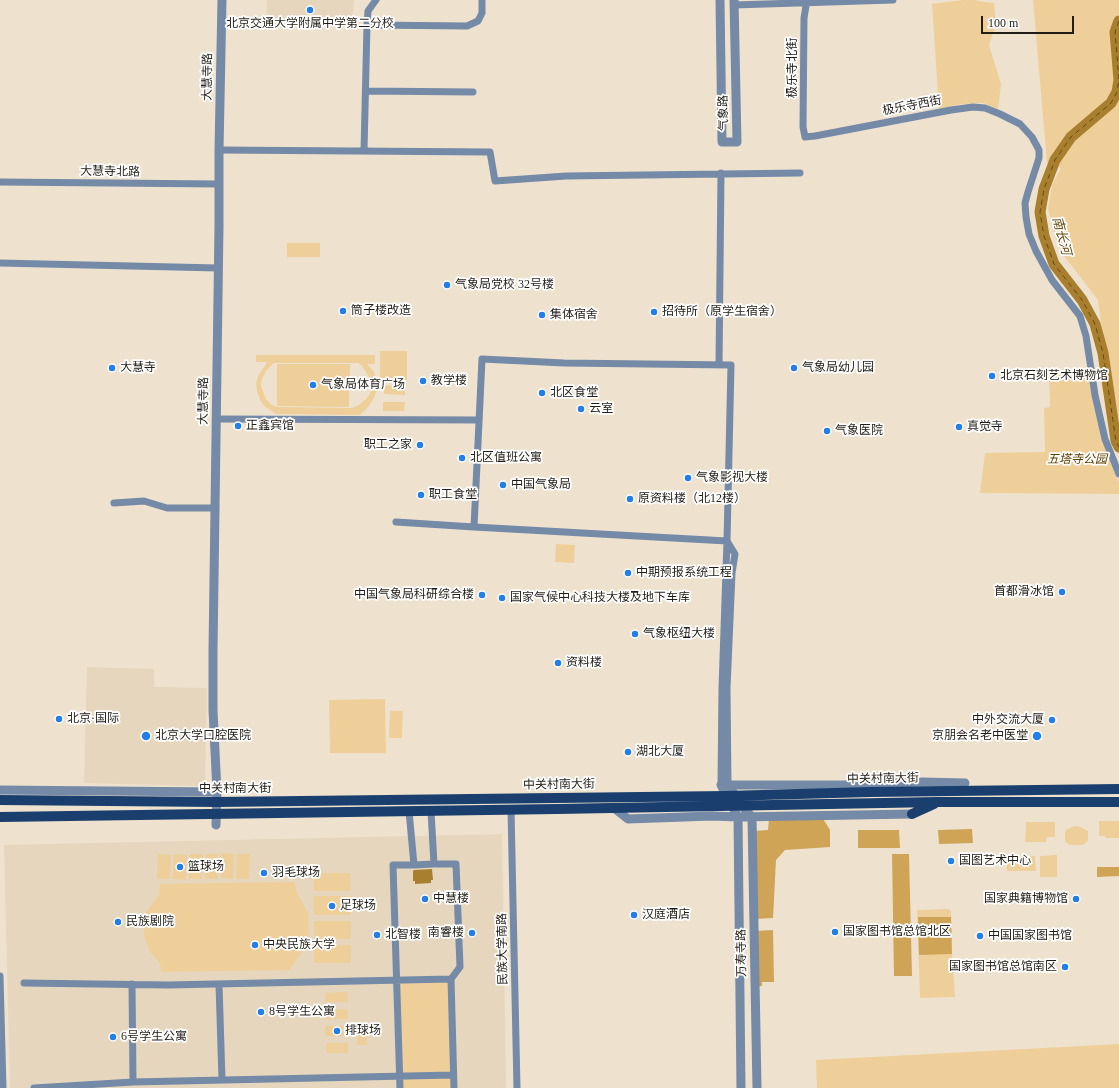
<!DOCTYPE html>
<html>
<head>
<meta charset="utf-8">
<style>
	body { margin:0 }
	#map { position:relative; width:1119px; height:1088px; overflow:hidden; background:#eee2cf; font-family:"Times New Roman",serif }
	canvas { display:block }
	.scale { position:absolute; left:981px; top:16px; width:93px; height:18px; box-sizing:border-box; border:2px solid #211d16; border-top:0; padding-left:5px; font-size:12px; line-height:14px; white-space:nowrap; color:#211d16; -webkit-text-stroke:3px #fff; paint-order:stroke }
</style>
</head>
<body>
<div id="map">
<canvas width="1119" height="1088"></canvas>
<div class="scale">100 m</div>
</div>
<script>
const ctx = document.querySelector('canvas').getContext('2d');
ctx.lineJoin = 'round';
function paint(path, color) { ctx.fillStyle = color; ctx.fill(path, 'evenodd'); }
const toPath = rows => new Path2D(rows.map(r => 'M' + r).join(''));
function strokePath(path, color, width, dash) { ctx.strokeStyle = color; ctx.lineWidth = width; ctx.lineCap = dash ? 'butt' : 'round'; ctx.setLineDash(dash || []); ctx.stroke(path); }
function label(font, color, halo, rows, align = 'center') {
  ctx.font = font + ' "Times New Roman","Noto Sans SC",serif'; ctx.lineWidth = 3.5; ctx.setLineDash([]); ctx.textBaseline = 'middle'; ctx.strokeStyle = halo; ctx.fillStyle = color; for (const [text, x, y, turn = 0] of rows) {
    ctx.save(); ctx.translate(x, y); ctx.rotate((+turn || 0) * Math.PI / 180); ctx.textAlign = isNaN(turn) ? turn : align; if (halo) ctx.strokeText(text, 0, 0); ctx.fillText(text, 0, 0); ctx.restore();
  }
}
const built = toPath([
	[267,0,354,0,352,20,342,26,266,25],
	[87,667,154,669,154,687,207,688,205,786,84,783],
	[502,834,506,1088,10,1088,4,845]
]);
const green = toPath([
	[963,0,975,0,984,2,994,3,996,24,989,45,1001,84,998,110,984,103,962,104,939,109,932,4],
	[1033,0,1119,0,1119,421,1101,323,1098,300,1061,252,1053,231,1048,208,1052,185,1061,168,1047,163],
	[287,243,320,243,320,257,287,257],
	[380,351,407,351,407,380,380,380],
	[256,355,375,355,375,364,367,364,374,372,376,379,376,392,374,398,369,406,360,415,276,414,264,406,260,400,257,391,256,383,258,376,267,362,256,362],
	[274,363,359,363,367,373,370,379,371,386,370,394,366,399,359,405,352,408,277,407,270,404,266,399,261,386,262,379,266,371],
	[277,364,350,364,349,407,277,406],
	[1090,372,1103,438,1119,483,1119,494,980,493,985,453,1045,452,1044,408,1050,407,1049,374],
	[384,385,405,386,405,395,384,394],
	[383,402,405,402,404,411,383,411],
	[556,544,575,545,574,563,555,562],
	[385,699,386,753,330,753,329,700],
	[390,711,403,711,402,738,389,738],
	[1099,821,1119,821,1119,838,1105,838,1105,836,1099,836],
	[1026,822,1055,822,1055,837,1047,837,1046,842,1025,842],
	[1075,826,1081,827,1088,831,1088,841,1083,845,1070,845,1065,842,1065,831,1069,828],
	[221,853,234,854,233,879,221,878],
	[158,854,171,855,170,879,157,879],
	[174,854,187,855,186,880,173,879],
	[190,854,203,854,202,879,189,879],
	[206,854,218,854,218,879,205,879],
	[237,854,250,854,249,879,236,879],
	[1057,855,1057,877,1040,877,1040,856],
	[1006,856,1035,856,1036,871,1007,871],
	[313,873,350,873,351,891,314,891],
	[295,882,297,893,308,913,309,932,301,954,289,970,161,972,160,963,150,952,144,936,145,914,159,895,160,884],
	[313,896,351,896,351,915,314,915],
	[948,909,951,911,952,954,955,997,920,998,917,910],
	[314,921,351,921,351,939,314,939],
	[314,945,351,945,351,963,314,963],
	[451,979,453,1088,399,1088,396,980],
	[347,992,348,1002,325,1002,325,993],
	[347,1009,348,1019,325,1019,325,1010],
	[358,1023,367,1023,367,1045,357,1045],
	[325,1026,348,1026,348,1036,325,1036],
	[326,1043,348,1043,348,1053,326,1053],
	[1119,1044,1119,1088,817,1088,816,1060]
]);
const forest = toPath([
	[822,817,830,830,830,847,785,850,776,860,773,918,755,919,754,831,768,830,769,819],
	[972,829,973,843,939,844,938,830],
	[858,830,899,830,900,848,858,848],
	[892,854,909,854,912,976,894,976],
	[1097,867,1119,867,1119,876,1097,877],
	[918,917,951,917,952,954,919,955],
	[773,930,774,982,762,982,762,986,756,986,756,931]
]);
const water = toPath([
	[432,869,433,880,431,880,431,883,415,884,415,881,413,881,413,871,414,870]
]);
const river = toPath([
	[1119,21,1115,32,1119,80,1117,92,1111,103,1071,137,1055,160,1044,189,1040,212,1044,236,1054,264,1082,300,1095,324,1103,353,1116,441,1119,447]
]);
const ferry = toPath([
	[1119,21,1115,32,1119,80,1117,92,1111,103,1071,137,1055,160,1044,189,1040,212,1044,236,1054,264,1082,300,1095,324,1103,353,1116,441,1119,447]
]);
const minor = toPath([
	[807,0,804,18,803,127,805,137,815,136,951,110,973,107,985,108,1000,114,1020,124,1032,137,1039,150,1039,158,1028,192,1025,203,1026,217,1029,234,1036,251,1052,280,1080,316,1086,336,1095,395,1105,439,1119,474],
	[734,5,893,0],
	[367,25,368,11,376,0],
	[366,91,473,92],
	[219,150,490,152,495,181,566,176,800,173],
	[364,151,367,25,467,26,478,21,482,13,482,0],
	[0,182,219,184],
	[0,263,218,268],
	[719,365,721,173],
	[216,419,478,420],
	[114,503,144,501,167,508,215,508],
	[396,522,474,527,727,541],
	[474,527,482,359,564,363,731,365,727,541,722,688,721,785],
	[727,541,735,554,732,573,727,688,728,785],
	[511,810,517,1088],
	[431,811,434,864,456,864,460,967,451,979,454,1088],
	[414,865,434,864],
	[0,976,3,1088],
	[24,983,168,985,451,979],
	[132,984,133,1082],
	[219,984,222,1080],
	[34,1088,133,1082,453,1075],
	[400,1088,393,865,414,865,409,811]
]);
const tertiary = toPath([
	[720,0,722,142,737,142,734,0],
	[721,785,738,817,741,1088],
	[728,785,742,806,752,817,757,1088],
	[728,785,886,785,894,783,923,782,965,783],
	[0,790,217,792],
	[614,808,628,819,712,816,738,817,912,814],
	[216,825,217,792,213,710,213,650,219,226,219,150,222,0]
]);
const primary = toPath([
	[0,800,217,802,726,796,870,792,1119,789],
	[912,814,934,804],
	[0,817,557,809,937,802,1119,802]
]);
const markers = [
	[310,10,4,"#247ee7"],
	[447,285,4,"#247ee7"],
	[343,311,4,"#247ee7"],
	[654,312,4,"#247ee7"],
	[542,315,4,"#247ee7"],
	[112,368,4,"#247ee7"],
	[794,368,4,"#247ee7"],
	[992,376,4,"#247ee7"],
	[423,381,4,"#247ee7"],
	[313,385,4,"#247ee7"],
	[542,393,4,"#247ee7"],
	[581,409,4,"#247ee7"],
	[238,426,4,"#247ee7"],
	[959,427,4,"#247ee7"],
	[827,431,4,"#247ee7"],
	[420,445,4,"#247ee7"],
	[462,458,4,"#247ee7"],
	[688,478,4,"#247ee7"],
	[503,485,4,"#247ee7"],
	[421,495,4,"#247ee7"],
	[630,499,4,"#247ee7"],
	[628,573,4,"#247ee7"],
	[1062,592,4,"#247ee7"],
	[482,595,4,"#247ee7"],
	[502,598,4,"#247ee7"],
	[635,634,4,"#247ee7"],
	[558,663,4,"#247ee7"],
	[59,719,4,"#247ee7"],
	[1052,720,4,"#247ee7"],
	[146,736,5,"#247ee7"],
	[1037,736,5,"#247ee7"],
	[628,752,4,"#247ee7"],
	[951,861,4,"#247ee7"],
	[180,867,4,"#247ee7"],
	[264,873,4,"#247ee7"],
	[425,899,4,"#247ee7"],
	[1076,899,4,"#247ee7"],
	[332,906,4,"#247ee7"],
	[634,915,4,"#247ee7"],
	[118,922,4,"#247ee7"],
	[835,932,4,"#247ee7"],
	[472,933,4,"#247ee7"],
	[377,935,4,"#247ee7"],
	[980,936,4,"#247ee7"],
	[255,945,4,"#247ee7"],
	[1065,967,4,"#247ee7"],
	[261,1012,4,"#247ee7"],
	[337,1031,4,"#247ee7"],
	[113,1037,4,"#247ee7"]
];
const poiNames = [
	["北京交通大学附属中学第二分校",310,24,"center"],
	["气象局党校 32号楼",455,285],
	["筒子楼改造",351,311],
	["招待所（原学生宿舍）",662,312],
	["集体宿舍",550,315],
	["大慧寺",120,368],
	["气象局幼儿园",802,368],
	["北京石刻艺术博物馆",1000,376],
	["教学楼",431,381],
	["气象局体育广场",321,385],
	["北区食堂",550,393],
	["云室",589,409],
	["正鑫宾馆",246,426],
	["真觉寺",967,427],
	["气象医院",835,431],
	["职工之家",412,445,"right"],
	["北区值班公寓",470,458],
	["气象影视大楼",696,478],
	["中国气象局",511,485],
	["职工食堂",429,495],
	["原资料楼（北12楼）",638,499],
	["中期预报系统工程",636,573],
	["首都滑冰馆",1054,592,"right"],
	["中国气象局科研综合楼",474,595,"right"],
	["国家气候中心科技大楼及地下车库",510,598],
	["气象枢纽大楼",643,634],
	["资料楼",566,663],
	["北京·国际",67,719],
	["中外交流大厦",1044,720,"right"],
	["北京大学口腔医院",155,736],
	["京朋会名老中医堂",1028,736,"right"],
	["湖北大厦",636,752],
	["国图艺术中心",959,861],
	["篮球场",188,867],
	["羽毛球场",272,873],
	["中慧楼",433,899],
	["国家典籍博物馆",1068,899,"right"],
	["足球场",340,906],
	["汉庭酒店",642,915],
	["民族剧院",126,922],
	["国家图书馆总馆北区",843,932],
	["南睿楼",464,933,"right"],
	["北智楼",385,935],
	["中国国家图书馆",988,936],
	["中央民族大学",263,945],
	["国家图书馆总馆南区",1057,967,"right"],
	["8号学生公寓",269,1012],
	["排球场",345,1031],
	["6号学生公寓",121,1037]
];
const streetNames = [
	["极乐寺北街",793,68,-90],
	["大慧寺路",208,77,-89],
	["极乐寺西街",912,106,-11],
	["气象路",724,113,-91],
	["大慧寺北路",110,172,1],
	["大慧寺路",204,401,-89],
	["中关村南大街",883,779,-1],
	["中关村南大街",559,785,-1],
	["中关村南大街",235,789],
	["民族大学南路",503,949,-91],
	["万寿寺路",742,953,-91]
];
const parkNames = [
	["五塔寺公园",1077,460]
];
const waterNames = [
	["南长河",1061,236,75]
];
paint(built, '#e5d6bd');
paint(green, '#eecf9a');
paint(forest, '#cfa457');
paint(water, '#a87f2f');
strokePath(river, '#a87f2f', 11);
strokePath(ferry, '#66490b', 1, [5, 4]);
strokePath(minor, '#758aa6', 7);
strokePath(tertiary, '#758aa6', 9);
strokePath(primary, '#1a3f6e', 10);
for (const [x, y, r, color] of markers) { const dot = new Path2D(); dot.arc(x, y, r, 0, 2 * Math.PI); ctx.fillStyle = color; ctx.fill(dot); strokePath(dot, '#fff', 1.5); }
label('12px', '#211d16', '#fff', poiNames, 'left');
label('12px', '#211d16', '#fff', streetNames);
label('italic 12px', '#5f4200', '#fff', parkNames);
label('italic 13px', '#66490b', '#fff', waterNames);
</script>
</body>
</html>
